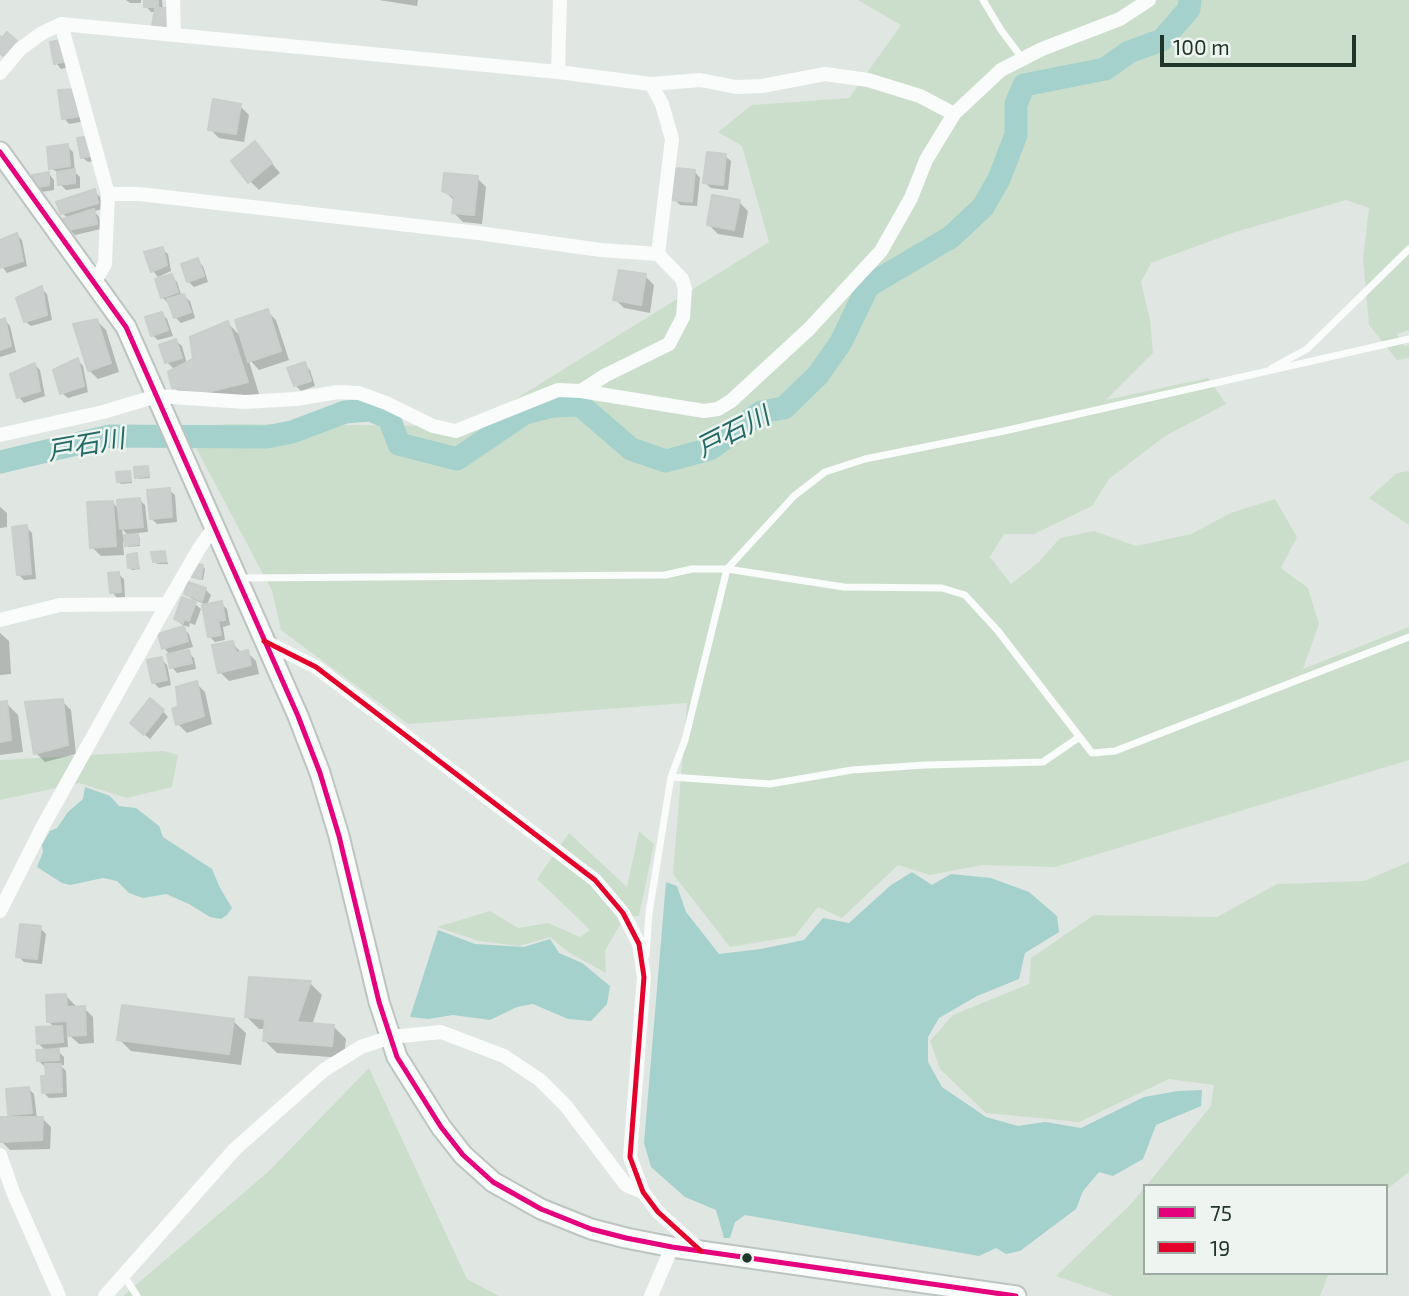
<!DOCTYPE html>
<html>
<head>
<meta charset="utf-8">
<style>
	body { margin:0 }
	#map { position:relative; width:1409px; height:1296px; overflow:hidden; background:#e0e6e2; font-family:"Exo 2",sans-serif }
	canvas { display:block }
	.legend { position:absolute; left:1143px; top:1184px; width:245px; height:91px; box-sizing:border-box; background:#eef5f0; border:2px solid #9ca9a1; margin:0; padding:9px 12px; list-style:none; font-size:21px; color:#21362b }
	.legend li { display:flex; align-items:center; gap:14px; height:35px }
	.legend b { width:35px; border:2px solid #9ca9a1 }
	.scale { position:absolute; left:1160px; top:35px; width:196px; height:32px; box-sizing:border-box; border:4px solid #21362b; border-top:0; padding-left:9px; font-size:21px; line-height:24px; white-space:nowrap; color:#21362b; -webkit-text-stroke:5px #eef5f0; paint-order:stroke }
</style>
</head>
<body>
<div id="map">
<canvas width="1409" height="1296"></canvas>
<ul class="legend">
<li><b style="height:9px;background:#e5007d"></b>75</li>
<li><b style="height:9px;background:#e4002b"></b>19</li>
</ul>
<div class="scale">100 m</div>
</div>
<script>
const ctx = document.querySelector('canvas').getContext('2d');
ctx.lineJoin = 'round';
function paint(path, color) { ctx.fillStyle = color; ctx.fill(path, 'evenodd'); }
const toPath = rows => new Path2D(rows.map(r => 'M' + r).join(''));
function strokePath(path, color, width, dash) { ctx.strokeStyle = color; ctx.lineWidth = width; ctx.lineCap = dash ? 'butt' : 'round'; ctx.setLineDash(dash || []); ctx.stroke(path); }
function label(font, color, halo, rows, align = 'center') {
  ctx.font = font + ' "Exo 2","Noto Sans JP",sans-serif'; ctx.lineWidth = 5; ctx.setLineDash([]); ctx.textBaseline = 'middle'; ctx.strokeStyle = halo; ctx.fillStyle = color; for (const [text, x, y, turn = 0] of rows) {
    ctx.save(); ctx.translate(x, y); ctx.rotate((+turn || 0) * Math.PI / 180); ctx.textAlign = isNaN(turn) ? turn : align; if (halo) ctx.strokeText(text, 0, 0); ctx.fillText(text, 0, 0); ctx.restore();
  }
}
const green = toPath([
	[858,0,1409,0,1409,330,1397,334,1404,346,1409,345,1409,358,1397,360,1369,325,1363,258,1369,208,1346,200,1235,232,1151,263,1141,282,1150,319,1153,353,1106,400,1208,378,1226,404,1165,436,1109,479,1092,506,1034,534,1004,534,990,557,1011,584,1039,562,1060,538,1094,531,1136,546,1191,534,1231,513,1275,499,1297,537,1281,568,1308,588,1319,624,1303,669,1409,627,1409,760,1055,867,982,865,930,875,898,865,842,918,818,907,795,936,730,947,673,874,687,703,408,724,281,630,272,591,185,427,231,424,472,426,769,242,742,146,718,132,752,105,849,98,901,25],
	[1409,471,1409,525,1369,498,1397,473],
	[163,751,178,755,172,787,127,798,79,783,0,800,0,760],
	[639,831,654,844,639,916,625,916,605,951,606,973,568,952,550,937,519,946,479,941,437,927,490,911,518,928,548,923,580,937,590,930,537,879,569,833,627,887],
	[1409,862,1409,1172,1386,1190,1386,1186,1146,1186,1211,1106,1214,1085,1169,1079,1079,1122,986,1113,940,1069,930,1041,953,1015,1029,984,1031,958,1094,915,1217,917,1277,884,1364,881],
	[369,1068,467,1279,499,1296,123,1296,268,1172],
	[1145,1187,1145,1273,1329,1273,1320,1296,1114,1296,1056,1276,1130,1205]
]);
const water = toPath([
	[85,787,110,796,119,806,136,808,159,826,163,837,212,869,220,888,232,908,227,915,221,919,210,917,189,904,166,894,143,898,129,893,117,881,103,878,70,885,62,883,37,867,43,852,42,845,50,831,57,828,68,812,83,799],
	[912,872,932,885,951,874,991,878,1029,892,1057,916,1059,932,1025,953,1019,979,977,996,939,1018,928,1037,928,1062,942,1087,986,1117,1018,1126,1045,1122,1081,1128,1144,1097,1178,1091,1202,1090,1201,1106,1156,1125,1143,1159,1113,1176,1099,1172,1083,1191,1076,1209,1020,1251,1006,1254,996,1248,979,1256,745,1215,735,1222,730,1238,724,1238,716,1210,685,1197,651,1167,644,1143,666,882,677,886,686,912,719,954,761,949,804,940,823,918,849,923,891,885],
	[438,930,475,944,524,947,550,939,559,953,582,963,610,986,607,1004,591,1021,568,1019,533,1004,517,1007,490,1020,453,1015,428,1019,410,1017]
]);
const shadow = toPath([
	[126,0,141,0,141,3,130,3],
	[145,0,162,0,163,10,172,31,159,31,154,25,156,12,151,12,146,6],
	[379,0,418,0,417,6],
	[52,43,71,66,61,69,56,63],
	[80,90,86,121,69,124,64,118],
	[240,106,249,115,244,142,219,138,210,129],
	[99,144,100,160,88,162,82,157],
	[67,146,73,152,75,172,80,177,80,188,66,190,60,184,59,173,51,168],
	[263,153,280,173,259,190,250,181],
	[725,156,731,161,728,190,711,188,705,183],
	[695,172,700,178,697,206,680,205,674,199],
	[49,174,54,180,54,190,41,192,36,187],
	[477,178,486,187,482,224,463,222,454,213,455,201,444,191],
	[94,191,100,197,103,209,94,211,99,217,101,229,75,235,69,229,69,219,62,213],
	[739,202,748,211,743,238,718,234,709,225],
	[17,235,22,240,27,266,7,273,0,264,0,242],
	[162,249,168,254,171,271,158,277,153,271,147,254],
	[197,260,203,266,208,282,194,287,188,281],
	[171,276,177,282,182,297,184,296,190,301,195,318,181,323,175,317,170,302,168,303,162,297],
	[645,276,654,285,650,313,624,308,615,299],
	[41,288,47,294,52,320,31,326,25,321],
	[267,311,276,320,289,360,259,370,248,358,259,394,222,403,186,400,174,387,175,370,167,362,176,341,182,346,187,364,195,360,228,323,242,338],
	[162,314,167,319,173,336,158,340,152,335],
	[5,320,10,326,16,352,0,357,0,322],
	[97,321,106,330,119,372,98,379,89,370],
	[78,360,83,366,88,392,68,398,62,393],
	[304,364,310,370,315,386,301,391,295,385],
	[35,365,40,370,45,396,24,403,19,397],
	[147,468,150,478,139,479,137,477],
	[130,472,132,483,121,484,119,482],
	[169,490,175,495,177,522,157,524,151,518],
	[140,500,145,505,148,532,135,533,140,538,140,546,129,547,123,541,124,555,101,556,92,547,112,502,120,510],
	[122,529,129,536,123,537],
	[0,507,7,513,7,527,0,528],
	[26,527,32,533,36,579,24,580,19,575],
	[165,553,168,564,157,564,155,561],
	[137,555,140,569,132,570,129,568],
	[202,566,205,569,203,580,196,579,194,577],
	[118,574,124,579,125,597,117,598,112,592],
	[205,589,211,595,207,605,192,599,186,594],
	[221,603,227,609,230,625,223,627,225,640,215,642,209,636],
	[195,604,201,609,195,625,190,623,189,627,181,624,176,619],
	[183,628,189,634,193,647,174,652,175,655,188,652,194,658,196,669,177,673,172,667,171,656,164,648],
	[0,633,9,641,11,674,0,675],
	[232,643,242,653,247,652,256,661,259,674,229,681,220,672],
	[161,659,167,665,171,685,159,688,153,682],
	[196,683,205,692,212,724,187,733,178,724,180,708],
	[62,701,71,710,76,754,45,762,36,753],
	[6,703,18,715,23,752,0,755,0,704],
	[163,711,168,717,150,739,138,729],
	[40,928,46,934,42,964,24,962,18,956],
	[310,983,322,995,312,1025,333,1026,346,1039,344,1058,277,1053,265,1041,266,1029,259,1029,247,1017],
	[66,996,75,1005,75,1008,84,1008,93,1017,94,1043,79,1044,67,1033,68,1047,55,1048,64,1057,64,1065,60,1065,66,1071,67,1097,49,1098,43,1092,48,1078,47,1066,44,1066,38,1060,47,1052,38,1043,55,1028,48,1021],
	[233,1021,246,1033,241,1065,131,1051,119,1039],
	[28,1088,34,1094,37,1118,42,1118,51,1127,50,1149,10,1150,1,1141,14,1119,10,1114]
]);
const river = toPath([
	[0,462,110,436,266,437,292,432,345,412,370,410,389,418,399,444,457,459,525,413,552,406,580,405,631,449,666,461,710,449,761,412,784,408,818,375,841,342,868,286,951,237,983,207,999,179,1016,135,1016,104,1024,85,1105,69,1129,52,1162,40,1189,9,1190,0]
]);
const building = toPath([
	[144,0,158,0,158,7,144,7,144,0],
	[155,8,168,8,167,26,152,26,155,8],
	[7,32,17,41,3,56,0,53,0,36,2,38,7,32],
	[62,40,67,61,54,64,50,42,62,40],
	[80,89,81,116,62,119,58,90,80,89],
	[213,99,241,104,236,134,208,130,213,99],
	[94,136,95,155,81,158,77,138,94,136],
	[255,141,272,163,248,183,231,161,255,141],
	[68,144,70,166,49,169,47,147,68,144],
	[707,152,726,154,723,185,703,183,707,152],
	[676,168,695,170,692,202,672,200,676,168],
	[75,169,75,183,58,185,57,172,75,169],
	[49,172,49,185,34,188,32,175,49,172],
	[444,173,478,176,474,215,452,213,454,196,442,191,444,173],
	[95,189,98,203,61,214,56,202,95,189],
	[712,195,740,200,734,230,707,225,712,195],
	[94,209,97,224,68,230,63,219,94,209],
	[17,233,23,261,0,268,0,240,17,233],
	[163,247,167,265,151,272,144,252,163,247],
	[198,258,204,276,187,282,181,264,198,258],
	[619,270,646,274,641,305,613,300,619,270],
	[172,274,178,292,161,298,155,279,172,274],
	[42,286,47,315,24,322,16,298,42,286],
	[184,294,191,312,174,318,167,299,184,294],
	[268,309,281,351,248,362,235,320,268,309],
	[162,312,168,330,151,336,145,317,162,312],
	[5,318,11,346,0,350,0,320,5,318],
	[97,319,111,363,88,371,73,324,97,319],
	[228,321,248,382,208,392,172,388,168,372,193,359,190,337,228,321],
	[176,339,182,358,165,363,159,345,176,339],
	[78,358,84,386,60,394,53,370,78,358],
	[305,362,311,381,294,386,287,368,305,362],
	[35,363,40,391,17,398,10,374,35,363],
	[148,466,149,476,135,478,134,467,148,466],
	[130,471,131,481,117,482,116,472,130,471],
	[170,488,172,517,150,519,147,490,170,488],
	[140,498,143,527,120,529,117,500,140,498],
	[113,501,116,546,90,548,87,502,113,501],
	[27,525,31,574,17,575,12,527,27,525],
	[138,534,139,544,125,546,124,535,138,534],
	[165,551,166,562,153,562,151,552,165,551],
	[137,553,138,568,128,568,127,555,137,553],
	[194,563,203,565,201,579,192,577,194,563],
	[119,572,121,592,110,593,108,573,119,572],
	[188,582,206,588,202,601,184,594,188,582],
	[182,597,196,602,189,621,184,619,183,623,174,619,182,597],
	[222,601,225,620,218,621,221,635,208,637,202,605,222,601],
	[184,626,188,641,162,649,158,634,184,626],
	[233,641,236,653,248,650,251,665,218,673,212,645,233,641],
	[189,650,192,663,170,668,167,654,189,650],
	[162,657,167,680,152,683,147,660,162,657],
	[197,681,204,716,176,725,172,709,178,706,176,687,197,681],
	[150,698,164,710,144,735,130,723,150,698],
	[63,699,68,745,34,754,25,702,63,699],
	[7,701,11,740,0,742,0,702,7,701],
	[20,924,41,926,37,959,16,957,20,924],
	[249,977,311,981,297,1022,334,1025,332,1046,263,1041,265,1019,245,1017,249,977],
	[66,994,67,1007,85,1006,86,1035,68,1036,67,1021,47,1022,46,995,66,994],
	[122,1005,234,1019,229,1054,117,1040,122,1005],
	[62,1026,63,1042,37,1044,36,1027,62,1026],
	[59,1049,59,1060,37,1061,36,1050,59,1049],
	[45,1064,61,1064,62,1092,42,1093,41,1076,46,1076,45,1064],
	[29,1087,32,1113,8,1115,6,1089,29,1087],
	[0,1117,43,1117,42,1140,0,1142,0,1117]
]);
const service = toPath([
	[983,0,1001,30,1022,58],
	[1272,368,1307,349,1409,249],
	[240,578,665,575,692,569,727,569,844,587,942,588,965,595,998,631,1092,753,1115,751,1409,637],
	[671,777,770,784,852,770,925,765,1043,762,1078,738],
	[646,955,649,913,671,777,685,740,727,569,794,496,825,472,865,459,1004,431,1409,339],
	[124,1276,137,1296]
]);
const minor = toPath([
	[173,0,174,34],
	[61,24,108,194,105,264,94,283],
	[558,72,560,0],
	[0,73,20,49,42,33,61,24,558,72,651,84,700,80,736,87,762,86,825,74,868,80,920,96,954,114],
	[651,84,662,104,672,139,658,254],
	[108,194,139,194,478,233,601,250,658,254,682,279,685,289,683,317,669,344,606,375,581,391],
	[0,435,103,412,157,396,245,402,296,399,338,392,359,393,386,403,433,426,456,431,558,390,581,391,704,411,718,409,731,401,809,329,881,251,911,198,926,160,954,114,1001,70,1042,49,1120,19,1149,0],
	[0,620,60,605,167,604],
	[264,641,316,667,595,880,623,913,639,944,644,977,630,1157,643,1192,658,1212,701,1251],
	[0,911,43,826,167,604,200,547,213,529],
	[0,1155,13,1192,59,1296],
	[105,1296,235,1149,324,1070,361,1047,391,1037,441,1032,504,1056,540,1080,566,1106,626,1185,643,1192],
	[651,1296,672,1247]
]);
const secondary = toPath([
	[0,152,126,327,298,716,320,773,339,836,379,1002,397,1057,441,1127,463,1155,493,1182,541,1209,591,1229,626,1238,672,1247,1016,1296]
]);
const bus1 = toPath([
	[0,152,126,327,298,716,320,773,339,836,379,1002,397,1057,441,1127,463,1155,493,1182,541,1209,591,1229,626,1238,672,1247,1016,1296]
]);
const bus2 = toPath([
	[264,641,316,667,595,880,623,913,639,944,644,977,630,1157,643,1192,658,1212,701,1251]
]);
const markers = [
	[747,1258,6,"#21362b"]
];
const waterNames = [
	["戸石川",733,432,-27],
	["戸石川",86,445,-10]
];
paint(green, '#cbdecc');
paint(water, '#a4d1cc');
paint(shadow, '#0003');
strokePath(river, '#a4d1cc', 23);
paint(building, '#cbcfcd');
strokePath(building, '#c9cfcb', 2);
strokePath(secondary, '#bdc5c0', 23);
strokePath(service, '#fafbfb', 7);
strokePath(minor, '#fafbfb', 14);
strokePath(secondary, '#fafbfb', 19);
strokePath(bus1, '#e5007d', 5);
strokePath(bus2, '#e4002b', 5);
for (const [x, y, r, color] of markers) { const dot = new Path2D(); dot.arc(x, y, r, 0, 2 * Math.PI); ctx.fillStyle = color; ctx.fill(dot); strokePath(dot, '#eef5f0', 2.5); }
label('italic 26px', '#236a66', '#eef5f0', waterNames);
</script>
</body>
</html>
